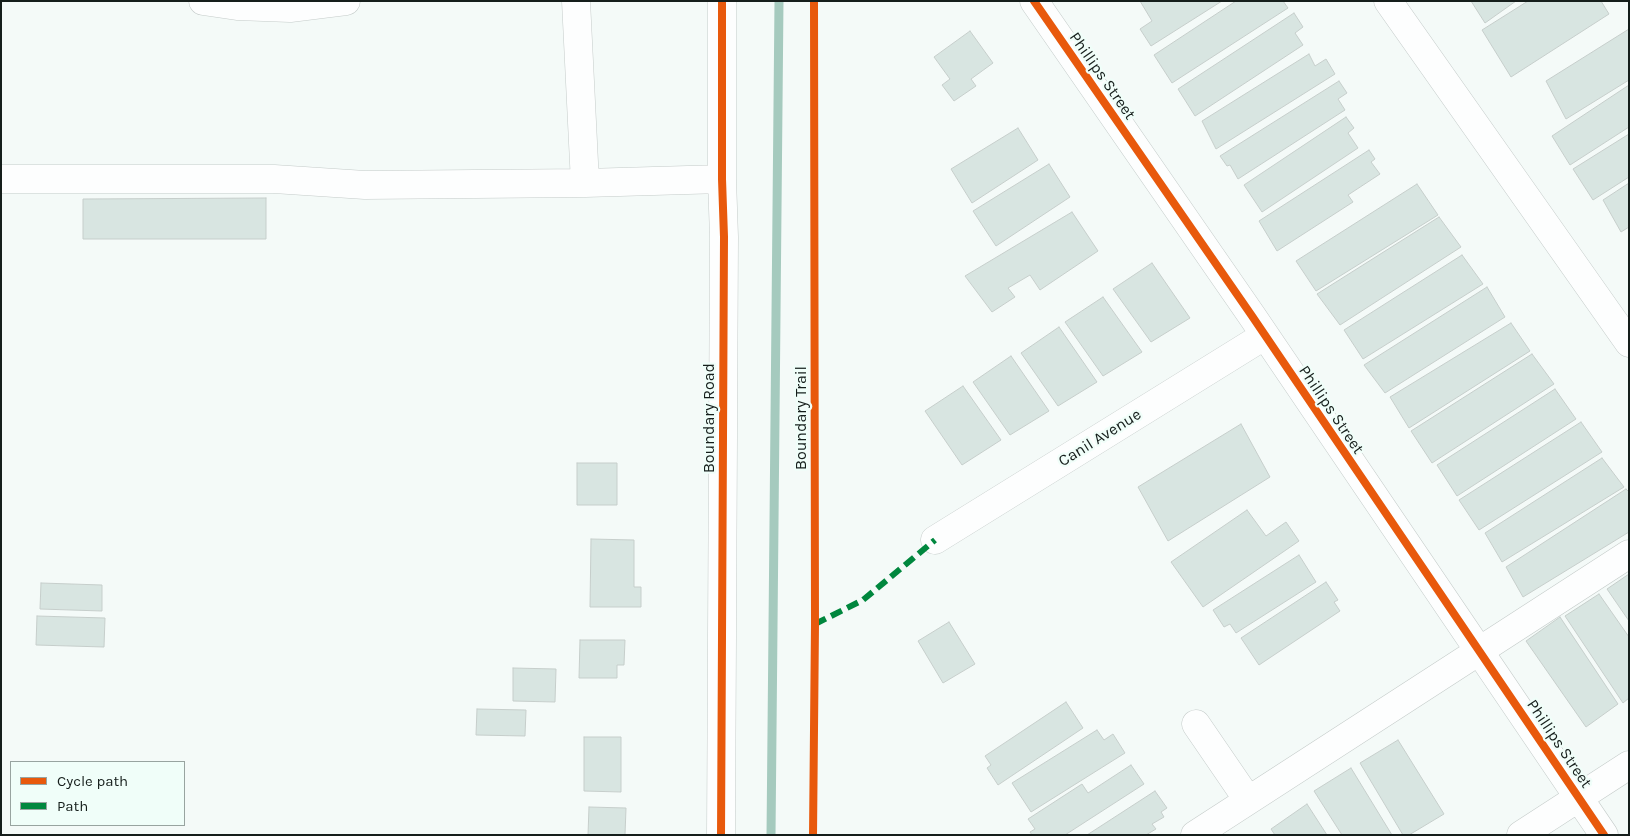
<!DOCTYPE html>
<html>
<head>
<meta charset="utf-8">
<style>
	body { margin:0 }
	#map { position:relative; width:1630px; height:836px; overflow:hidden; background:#f4faf8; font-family:Karla,sans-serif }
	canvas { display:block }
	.frame { position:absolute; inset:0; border:2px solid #151e1b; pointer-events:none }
	.legend { position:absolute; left:10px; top:761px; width:175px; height:65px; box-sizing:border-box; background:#f0fef9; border:1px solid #98a4a0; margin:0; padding:6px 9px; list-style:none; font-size:15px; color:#151e1b }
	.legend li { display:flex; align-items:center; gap:10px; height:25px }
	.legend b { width:25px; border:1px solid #98a4a0 }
</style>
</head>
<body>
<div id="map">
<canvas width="1630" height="836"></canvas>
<div class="frame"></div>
<ul class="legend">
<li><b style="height:6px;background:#e8590c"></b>Cycle path</li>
<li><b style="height:6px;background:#00873e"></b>Path</li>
</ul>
</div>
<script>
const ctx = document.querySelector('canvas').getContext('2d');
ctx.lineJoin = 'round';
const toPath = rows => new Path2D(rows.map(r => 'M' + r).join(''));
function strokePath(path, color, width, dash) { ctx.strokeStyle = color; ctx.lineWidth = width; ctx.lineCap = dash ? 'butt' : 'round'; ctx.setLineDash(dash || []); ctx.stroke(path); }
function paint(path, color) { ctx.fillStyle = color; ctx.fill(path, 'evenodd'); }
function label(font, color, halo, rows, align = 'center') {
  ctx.font = font + ' Karla,sans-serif'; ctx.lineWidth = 4.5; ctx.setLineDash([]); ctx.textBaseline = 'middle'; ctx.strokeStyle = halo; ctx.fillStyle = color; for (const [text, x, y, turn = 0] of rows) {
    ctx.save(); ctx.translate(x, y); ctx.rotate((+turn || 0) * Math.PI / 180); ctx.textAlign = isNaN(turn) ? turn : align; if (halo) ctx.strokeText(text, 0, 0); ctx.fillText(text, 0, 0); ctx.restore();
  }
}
const stream = toPath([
	[771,835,779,1]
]);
const building = toPath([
	[1140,1,1222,1,1151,46,1140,29,1152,21,1140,1],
	[1236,1,1283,1,1288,8,1172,83,1154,55,1236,1],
	[1471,1,1516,1,1485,23,1471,1],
	[1528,1,1601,1,1609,14,1511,77,1482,30,1528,1],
	[1294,13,1303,27,1295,33,1303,45,1195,116,1178,89,1294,13],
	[1629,29,1629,80,1566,119,1546,81,1629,29],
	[970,31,993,63,971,79,976,86,954,101,942,85,950,79,934,57,970,31],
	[1309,54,1315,66,1326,59,1335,74,1216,149,1202,121,1309,54],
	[1339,81,1347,93,1338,99,1345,110,1238,179,1230,165,1227,166,1220,156,1339,81],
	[1629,85,1629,127,1570,165,1552,136,1629,85],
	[1346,117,1354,128,1348,133,1358,148,1262,212,1244,185,1346,117],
	[1018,128,1038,160,972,203,951,169,1018,128],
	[1629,134,1629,177,1593,200,1573,169,1629,134],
	[1369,150,1375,159,1371,162,1380,174,1348,195,1353,202,1277,251,1259,221,1369,150],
	[1049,164,1070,197,996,246,973,211,1049,164],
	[1629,183,1629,227,1621,232,1603,200,1629,183],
	[1417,184,1438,215,1316,291,1296,261,1417,184],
	[266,198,266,239,83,239,83,199,266,198],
	[1072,212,1098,251,1040,290,1030,275,1008,288,1015,297,992,312,965,276,1072,212],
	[1439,217,1461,247,1340,325,1317,294,1439,217],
	[1462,255,1483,284,1363,359,1344,330,1462,255],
	[1152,263,1190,318,1151,342,1113,289,1152,263],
	[1487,287,1505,317,1385,393,1364,365,1487,287],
	[1103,297,1142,352,1103,376,1065,322,1103,297],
	[1511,323,1530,351,1409,428,1390,397,1511,323],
	[1059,327,1097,382,1058,406,1021,353,1059,327],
	[1532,354,1554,384,1432,463,1411,431,1532,354],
	[1011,356,1049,411,1010,435,973,382,1011,356],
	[963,386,1001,440,962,465,925,411,963,386],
	[1555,389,1576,419,1457,496,1437,465,1555,389],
	[1581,422,1602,452,1479,530,1459,500,1581,422],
	[1241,424,1270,477,1168,541,1138,487,1241,424],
	[1602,458,1624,487,1502,562,1485,533,1602,458],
	[577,463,617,463,617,505,577,505,577,463],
	[1626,489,1629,492,1629,532,1523,597,1506,567,1626,489],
	[1247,510,1266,536,1286,522,1299,541,1203,607,1171,562,1247,510],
	[591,539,634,540,634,587,641,587,641,607,590,607,591,539],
	[1299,555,1316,582,1236,633,1230,624,1224,627,1213,610,1299,555],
	[1629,574,1629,621,1607,589,1629,574],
	[1326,582,1338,600,1334,602,1340,611,1259,665,1241,638,1326,582],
	[41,583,102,585,102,611,40,609,41,583],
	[1599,594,1629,637,1629,698,1623,703,1565,616,1599,594],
	[37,616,105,618,104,647,36,645,37,616],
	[1560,617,1618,704,1586,727,1526,641,1560,617],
	[949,622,975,664,943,683,918,641,949,622],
	[580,640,625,640,624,665,617,665,617,678,579,678,580,640],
	[513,668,556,669,555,702,513,701,513,668],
	[1066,702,1083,728,998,785,987,768,991,765,985,756,1066,702],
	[477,709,526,710,525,736,476,735,477,709],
	[1097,730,1104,740,1113,734,1125,753,1031,812,1012,783,1097,730],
	[584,737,621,737,621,792,584,791,584,737],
	[1398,740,1444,814,1409,835,1403,835,1360,763,1398,740],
	[1131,765,1144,784,1065,835,1032,835,1030,832,1035,829,1028,819,1082,784,1088,793,1131,765],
	[1351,768,1392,835,1342,835,1314,791,1351,768],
	[1155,791,1167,808,1161,812,1164,817,1152,824,1156,829,1146,835,1087,835,1155,791],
	[1307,804,1327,835,1275,835,1271,829,1307,804],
	[589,807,626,808,625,835,588,835,589,807]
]);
const minor = toPath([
	[203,1,237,6,290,8,346,1],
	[576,1,585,183,722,179],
	[1034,1,1252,316,1604,835],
	[1388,1,1629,343],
	[1,179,274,179,365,185,585,183],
	[935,540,1264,336],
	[1196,724,1248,800],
	[721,835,724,237,722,179,722,1],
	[1195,835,1629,554],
	[1521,835,1629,765]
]);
const quiet = toPath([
	[815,624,863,600,935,540]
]);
const cycleway = toPath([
	[1034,1,1252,316,1604,835],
	[721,835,724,237,722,179,722,1],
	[813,835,815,624,814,1]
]);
const streetNames = [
	["Phillips Street",1102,76,55],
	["Phillips Street",1331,410,56],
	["Boundary Road",709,418,-90],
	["Boundary Trail",801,418,-90],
	["Canil Avenue",1100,438,-32],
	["Phillips Street",1559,744,56]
];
strokePath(stream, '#a5cabe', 9);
paint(building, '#d8e5e1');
strokePath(building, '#c6cecb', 1);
strokePath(minor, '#c4cbc9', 29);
strokePath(minor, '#fdfefe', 28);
strokePath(quiet, '#00873e', 6, [12, 6]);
strokePath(cycleway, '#e8590c', 8);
label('16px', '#151e1b', '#f0fef9', streetNames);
</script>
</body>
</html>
